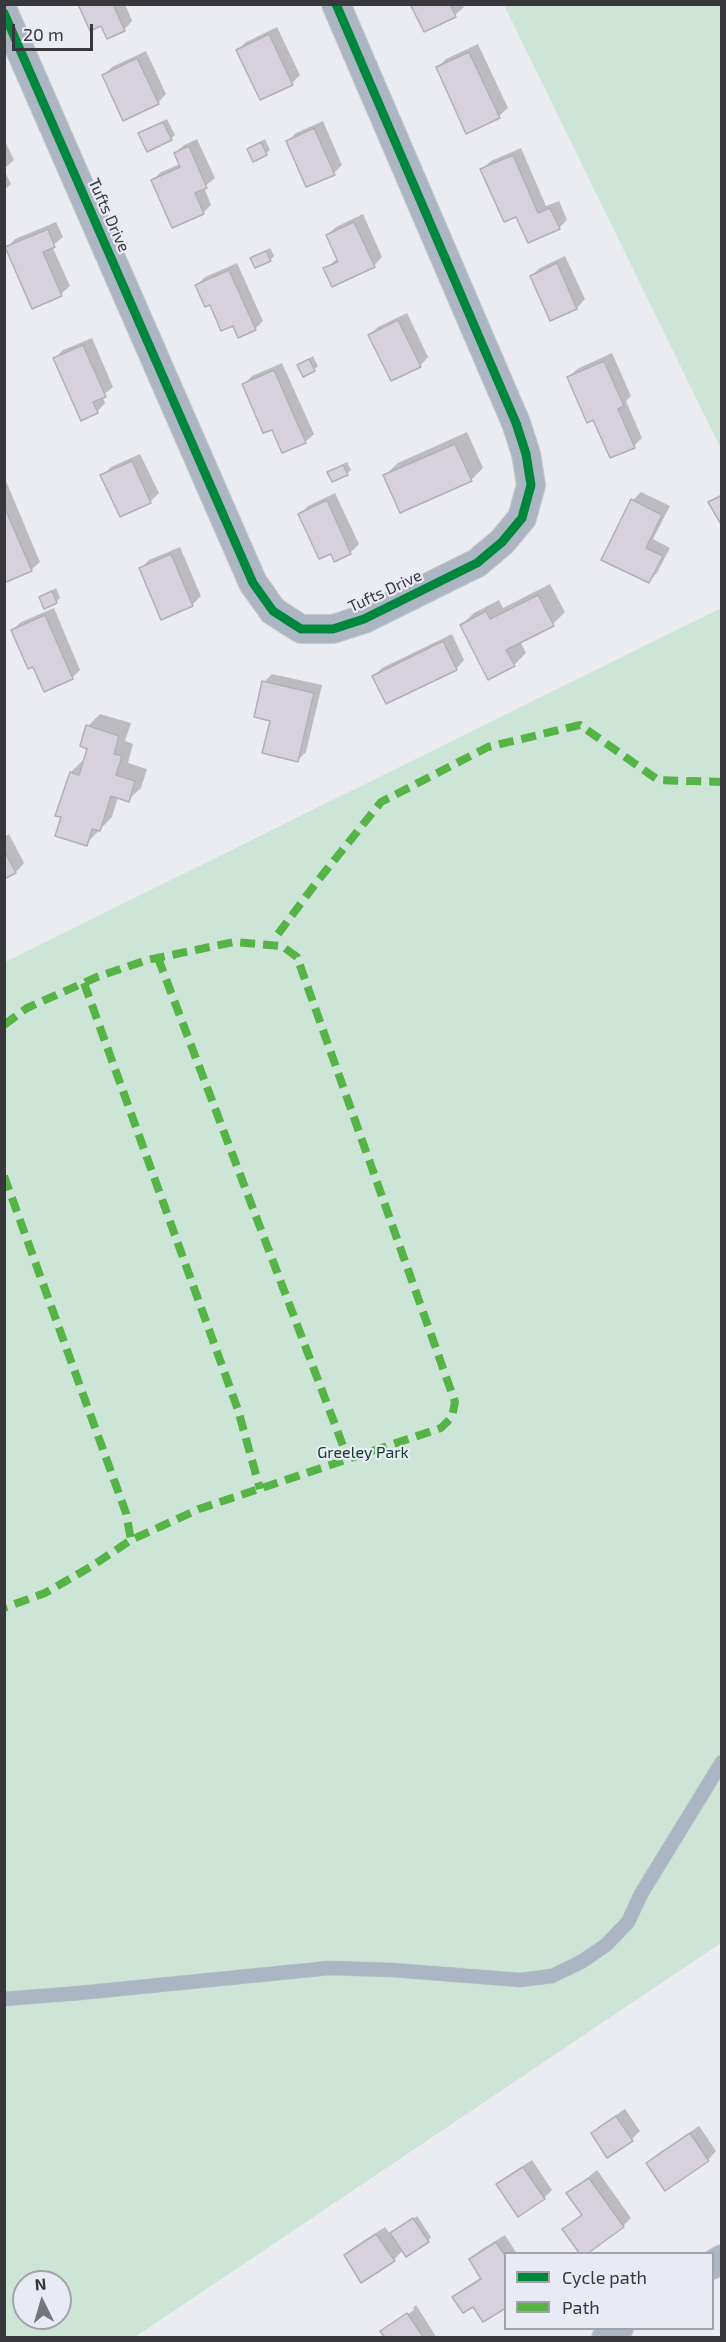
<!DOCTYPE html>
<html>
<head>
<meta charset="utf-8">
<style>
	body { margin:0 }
	#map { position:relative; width:726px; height:2342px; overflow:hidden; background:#ebecf1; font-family:"Exo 2",sans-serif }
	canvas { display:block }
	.frame { position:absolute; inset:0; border:6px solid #38383c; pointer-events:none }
	.legend { position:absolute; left:504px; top:2252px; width:210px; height:78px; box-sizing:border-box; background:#e8eaf4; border:2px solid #a2a3aa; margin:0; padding:8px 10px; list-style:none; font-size:18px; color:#38383c }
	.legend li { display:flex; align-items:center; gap:12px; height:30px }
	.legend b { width:30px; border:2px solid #a2a3aa }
	.north { position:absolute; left:12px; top:2270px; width:60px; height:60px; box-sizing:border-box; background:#e8eaf4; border:2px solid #a2a3aa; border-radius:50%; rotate:355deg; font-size:16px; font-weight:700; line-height:24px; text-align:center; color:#38383c }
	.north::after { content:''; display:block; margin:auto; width:21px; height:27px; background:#77777b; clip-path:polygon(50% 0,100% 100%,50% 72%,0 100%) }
	.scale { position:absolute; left:12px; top:24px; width:81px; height:27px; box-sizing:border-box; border:3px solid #38383c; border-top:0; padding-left:8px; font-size:18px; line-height:21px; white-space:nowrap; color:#38383c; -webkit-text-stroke:4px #e8eaf4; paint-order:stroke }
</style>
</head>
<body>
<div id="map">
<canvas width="726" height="2342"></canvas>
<div class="frame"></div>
<ul class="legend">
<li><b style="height:8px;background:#00873e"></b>Cycle path</li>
<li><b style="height:8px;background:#56b346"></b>Path</li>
</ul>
<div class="north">N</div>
<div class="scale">20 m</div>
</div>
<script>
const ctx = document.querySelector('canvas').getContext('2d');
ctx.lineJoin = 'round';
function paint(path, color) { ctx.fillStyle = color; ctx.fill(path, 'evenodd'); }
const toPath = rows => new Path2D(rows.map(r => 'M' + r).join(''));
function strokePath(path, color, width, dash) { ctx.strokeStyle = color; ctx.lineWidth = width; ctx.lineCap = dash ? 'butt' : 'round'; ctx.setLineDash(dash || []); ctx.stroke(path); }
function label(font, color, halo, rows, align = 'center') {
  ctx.font = font + ' "Exo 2",sans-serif'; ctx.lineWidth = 4.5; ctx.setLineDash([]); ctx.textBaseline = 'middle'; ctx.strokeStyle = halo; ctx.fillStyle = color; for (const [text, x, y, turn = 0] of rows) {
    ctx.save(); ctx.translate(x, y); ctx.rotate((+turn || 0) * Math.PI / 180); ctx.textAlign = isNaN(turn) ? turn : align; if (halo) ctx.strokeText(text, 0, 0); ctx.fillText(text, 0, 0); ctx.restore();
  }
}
const green = toPath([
	[504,5,721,5,721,449],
	[721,608,721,1943,135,2337,5,2338,5,962],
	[24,2282,60,2282,60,2318,24,2318]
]);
const shadow = toPath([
	[79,4,125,4,132,21,124,30,102,24],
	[412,4,462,4,464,7,455,15,424,30],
	[277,27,300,75,292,83,238,50,246,42],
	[478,44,508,108,499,116,437,68,446,59],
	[146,51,166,94,158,103,104,75,112,67],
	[167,119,175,135,171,139,140,133],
	[323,121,342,165,334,173,288,141,296,133],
	[4,139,14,160,4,169],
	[197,139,215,178,204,187,211,205,203,213,153,180,161,172,180,164,175,153,184,145],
	[265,139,270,150,266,154,249,149],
	[521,148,546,206,559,201,567,220,559,228,517,215,482,169,491,161],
	[4,170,11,184,4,190],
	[363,214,382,257,374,266,325,269,338,258,327,235,336,227],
	[56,222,63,237,52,246,70,286,61,294,33,307,7,248,15,239],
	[270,248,274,256,270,260,252,258],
	[565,256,585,299,577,308,551,319,531,276,540,268],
	[237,263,263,321,255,329,233,324,210,303,197,285,205,277],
	[407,313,428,357,420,366,370,335,378,327],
	[92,338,113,387,102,396,105,403,97,412,55,358,63,350],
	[612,353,631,396,626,401,642,438,634,446,594,418,569,377,577,369],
	[313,356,318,366,314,370,299,365],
	[282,363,314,434,305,442,273,428,243,385,252,376],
	[467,432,483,468,471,480,385,475,398,463],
	[140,454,159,493,150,502,102,476,111,467],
	[347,462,351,470,347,474,329,472],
	[6,481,40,562,31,570,4,581],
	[641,492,670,506,653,539,670,548,657,573,649,581,633,500],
	[335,493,359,544,350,553,332,552,300,514,308,506],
	[180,547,201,596,193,604,161,618,140,569,149,560],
	[550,584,565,612,553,624,520,641,526,653,514,665,461,625,474,613,499,600,503,608],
	[56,588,60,598,56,602,40,597],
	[54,608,80,670,72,678,34,665,12,630,21,622],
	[452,634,464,660,456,669,374,676,382,668],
	[272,674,322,685,306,752,298,760,272,720,264,682],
	[100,714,131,723,125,741,133,744,128,763,147,769,141,788,128,800,118,797,112,817,86,844,63,816,57,815,71,772,83,760,85,761,89,748,88,726],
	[9,834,24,863,16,872,4,877,4,837],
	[625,2109,640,2131,632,2139,592,2133,601,2125],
	[699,2126,716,2151,708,2160,666,2189,648,2163,656,2155],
	[532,2160,552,2190,544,2198,498,2184,507,2176],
	[597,2170,631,2218,623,2226,564,2229,582,2214,568,2194],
	[417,2216,431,2237,428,2241,403,2250,394,2260,346,2256,354,2247,385,2227,391,2235],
	[505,2235,517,2254,506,2254,506,2306,473,2305,454,2297,463,2289,482,2277,471,2260,479,2251],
	[416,2305,437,2338,386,2338,382,2331,389,2324,389,2326,414,2310,413,2308]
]);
const building = toPath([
	[78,4,113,4,125,31,107,39,101,26,90,31,78,4],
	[410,4,450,4,456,17,424,32,410,4],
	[269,34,293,85,260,100,236,50,269,34],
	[469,52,500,118,466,134,436,67,469,52],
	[137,58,159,104,123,121,102,75,137,58],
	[163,122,172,140,147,152,138,133,163,122],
	[314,128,335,175,306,187,286,141,314,128],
	[261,142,267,155,253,162,247,149,261,142],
	[189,146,207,188,195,193,204,214,172,228,151,180,180,167,174,153,189,146],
	[513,155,538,213,550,208,560,229,528,243,516,217,504,222,480,169,513,155],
	[354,222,375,267,332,287,323,268,338,262,326,235,354,222],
	[48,229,55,247,43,252,62,296,32,309,5,247,48,229],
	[266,251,271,261,255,268,250,258,266,251],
	[557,263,577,309,550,321,530,276,557,263],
	[229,270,256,330,238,338,233,326,221,331,210,305,205,307,195,285,229,270],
	[398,320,421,367,391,381,368,335,398,320],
	[83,345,106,397,93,402,98,413,81,421,53,358,83,345],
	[309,359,315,371,303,377,297,365,309,359],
	[604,361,624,406,618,409,635,448,610,458,593,420,587,423,567,377,604,361],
	[274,370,306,443,282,453,272,430,263,433,242,384,274,370],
	[455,444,472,481,400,513,383,475,455,444],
	[132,461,151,503,120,517,100,475,132,461],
	[343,465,348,475,332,482,327,472,343,465],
	[722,495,722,526,708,502,722,495],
	[631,499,662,515,646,548,663,556,649,583,601,560,631,499],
	[327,500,351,554,334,562,331,554,319,559,298,514,327,500],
	[4,506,32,571,4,583,4,506],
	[171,554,193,606,161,620,139,568,171,554],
	[52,591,57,603,44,609,39,597,52,591],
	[538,595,554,626,506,650,515,666,488,680,460,625,486,611,490,619,538,595],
	[45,615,73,679,44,692,33,667,28,669,11,630,45,615],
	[443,641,457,670,386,704,372,676,443,641],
	[262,681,314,693,298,762,262,753,270,721,254,717,262,681],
	[86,725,119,736,114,754,122,756,116,775,135,781,129,802,111,796,100,831,92,829,87,846,55,836,61,817,55,816,70,772,79,775,87,749,80,746,86,725],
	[4,850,16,873,4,879,4,850],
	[616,2116,633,2141,607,2158,591,2133,616,2116],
	[690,2133,709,2161,665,2191,646,2163,690,2133],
	[523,2167,545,2199,518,2217,496,2184,523,2167],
	[589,2178,624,2227,587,2254,580,2254,562,2229,582,2215,566,2193,589,2178],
	[413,2218,429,2242,406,2257,390,2233,413,2218],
	[376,2234,395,2261,361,2283,344,2255,376,2234],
	[496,2242,506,2257,506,2308,483,2322,473,2307,463,2313,452,2297,481,2279,469,2259,496,2242],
	[407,2313,424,2338,385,2338,380,2331,407,2313]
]);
const lane = toPath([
	[4,1999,80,1993,329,1968,393,1970,520,1980,552,1976,581,1962,606,1945,628,1922,641,1894,722,1762]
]);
const street = toPath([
	[4,13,253,583,273,611,301,629,333,629,364,619,477,563,502,542,522,518,531,485,526,454,516,423,336,4],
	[712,2265,722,2259],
	[606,2338,619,2328]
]);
const quiet = toPath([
	[278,934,316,883,381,802,488,747,580,725,658,780,722,782],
	[158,958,348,1459],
	[84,983,238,1410,260,1489],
	[4,1025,27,1008,97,977,147,960,234,942,282,946,297,957,455,1402,452,1417,441,1428,199,1509,131,1540,92,1566,45,1593,4,1608],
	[4,1176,126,1513,131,1540]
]);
const cycleway = toPath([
	[4,13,253,583,273,611,301,629,333,629,364,619,477,563,502,542,522,518,531,485,526,454,516,423,336,4]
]);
const streetNames = [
	["Tufts Drive",109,215,66],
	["Tufts Drive",385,591,-25]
];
const parkNames = [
	["Greeley Park",363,1453]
];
paint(green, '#cce5d7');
paint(shadow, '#0003');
paint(building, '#d7d0dd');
strokePath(building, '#b1b0b4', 1.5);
strokePath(lane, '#c8c9cc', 15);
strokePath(street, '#c8c9cc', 30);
strokePath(lane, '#acb6c2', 14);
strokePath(street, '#acb6c2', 28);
strokePath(quiet, '#56b346', 8, [15, 8]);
strokePath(cycleway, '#00873e', 9);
label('16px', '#38383c', '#e8eaf4', streetNames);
label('16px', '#0e4328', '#e8eaf4', parkNames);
</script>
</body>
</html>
